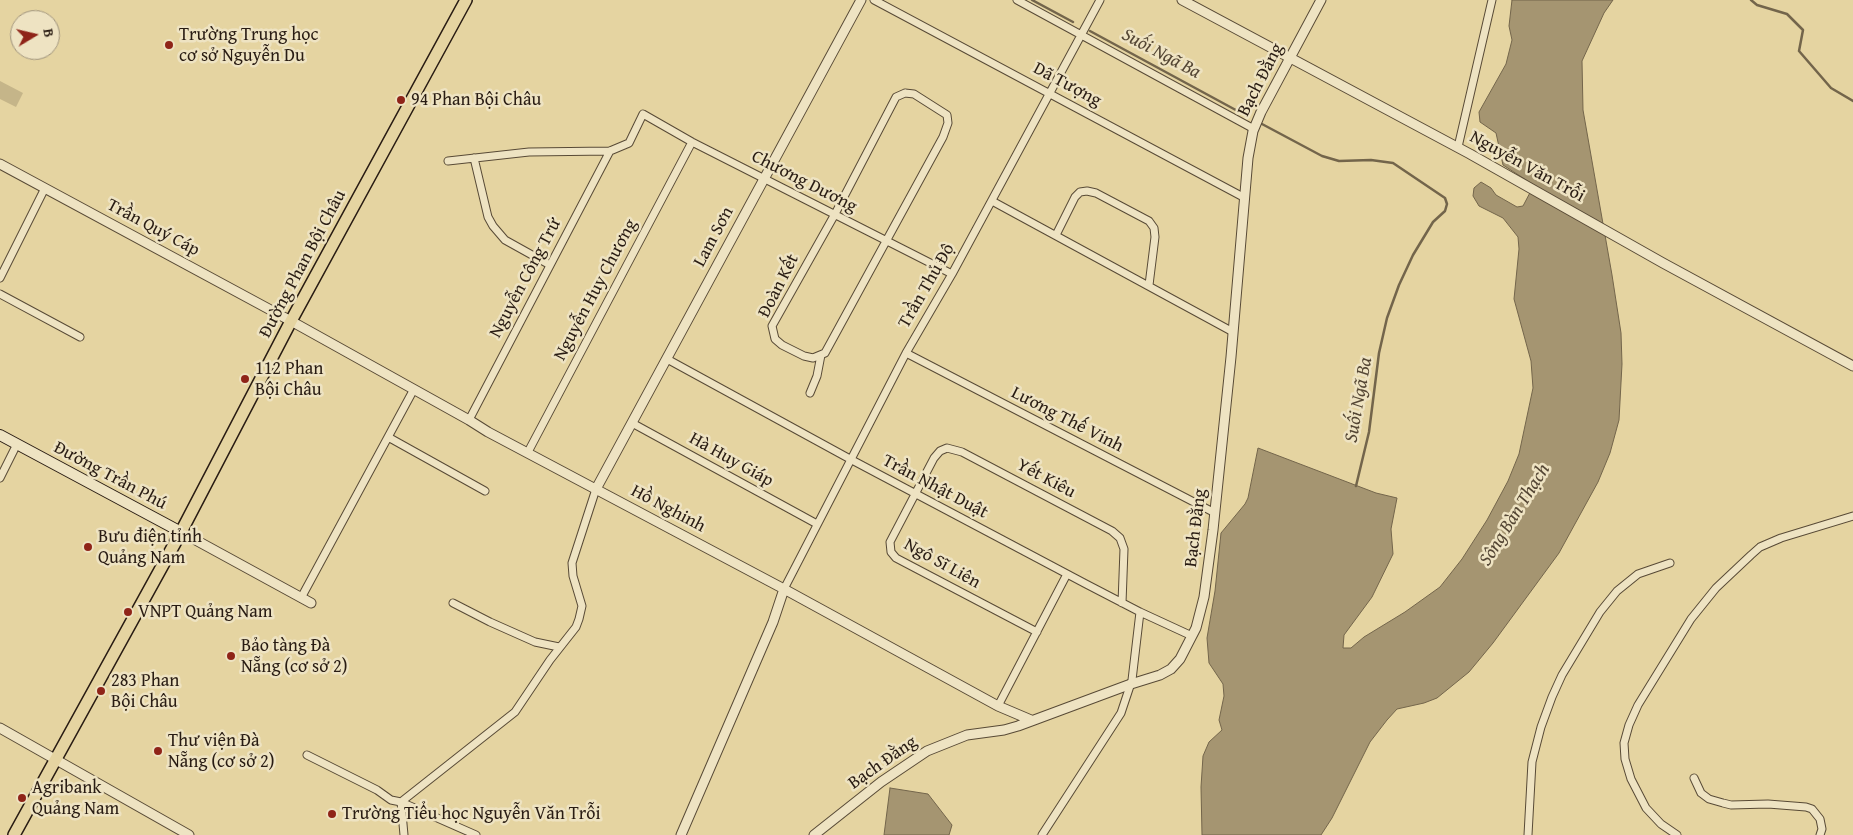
<!DOCTYPE html>
<html>
<head>
<meta charset="utf-8">
<style>
	body { margin:0 }
	#map { position:relative; width:1853px; height:835px; overflow:hidden; background:#e5d4a1; font-family:"Gentium Book Plus",serif }
	canvas { display:block }
	.north { position:absolute; left:10px; top:10px; width:50px; height:50px; box-sizing:border-box; background:#eee3c2; border:1px solid #9f937c; border-radius:50%; rotate:81deg; font-size:14px; font-weight:700; line-height:20px; text-align:center; color:#291c13 }
	.north::after { content:''; display:block; margin:auto; width:18px; height:22px; background:#8f2418; clip-path:polygon(50% 0,100% 100%,50% 72%,0 100%) }
</style>
</head>
<body>
<div id="map">
<canvas width="1853" height="835"></canvas>
<div class="north">B</div>
</div>
<script>
const ctx = document.querySelector('canvas').getContext('2d');
ctx.lineJoin = 'round';
function paint(path, color) { ctx.fillStyle = color; ctx.fill(path, 'evenodd'); }
const toPath = rows => new Path2D(rows.map(r => 'M' + r).join(''));
function strokePath(path, color, width, dash) { ctx.strokeStyle = color; ctx.lineWidth = width; ctx.lineCap = dash ? 'butt' : 'round'; ctx.setLineDash(dash || []); ctx.stroke(path); }
function label(font, color, halo, rows, align = 'center') {
  ctx.font = font + ' "Gentium Book Plus",serif'; ctx.lineWidth = 5; ctx.setLineDash([]); ctx.textBaseline = 'middle'; ctx.strokeStyle = halo; ctx.fillStyle = color; for (const [text, x, y, turn = 0] of rows) {
    ctx.save(); ctx.translate(x, y); ctx.rotate((+turn || 0) * Math.PI / 180); ctx.textAlign = isNaN(turn) ? turn : align; if (halo) ctx.strokeText(text, 0, 0); ctx.fillText(text, 0, 0); ctx.restore();
  }
}
const green = toPath([
	[0,81,23,93,16,107,0,99]
]);
const water = toPath([
	[1512,0,1613,0,1604,13,1582,61,1583,110,1612,275,1621,333,1622,364,1619,420,1610,453,1598,482,1559,553,1493,643,1469,672,1437,698,1424,703,1397,709,1387,720,1370,742,1332,818,1321,835,1202,835,1201,787,1203,756,1209,742,1222,730,1219,720,1224,696,1223,684,1209,663,1207,638,1215,591,1221,533,1245,504,1248,498,1258,448,1376,493,1397,498,1391,529,1393,554,1372,597,1344,635,1343,648,1351,648,1364,637,1405,612,1440,587,1462,559,1487,520,1508,481,1519,454,1533,388,1531,361,1514,299,1519,249,1518,237,1503,218,1479,206,1473,196,1474,188,1481,182,1491,188,1496,195,1517,207,1523,206,1534,185,1503,165,1496,133,1480,122,1479,112,1506,64,1512,40,1509,26,1512,0],
	[890,788,928,794,952,825,949,835,884,835,890,788]
]);
const stream = toPath([
	[1032,0,1073,22],
	[1751,0,1757,5,1787,14,1803,30,1799,51,1831,88,1853,101],
	[1090,31,1245,115],
	[1262,124,1322,156,1339,161,1371,160,1393,163,1445,198,1447,204,1445,211,1433,222,1413,255,1399,285,1387,318,1379,353,1369,432,1356,486]
]);
const minor = toPath([
	[874,0,1245,198],
	[1017,0,1254,129],
	[905,93,914,94,947,115,948,123,943,137,825,353,813,358,804,356,782,345,775,339,772,326,835,214,896,97,905,93],
	[1458,147,1492,0],
	[474,158,488,217,493,226,505,240,550,265],
	[448,161,529,152,610,151,629,143,643,114,692,142,952,274],
	[992,201,1233,332],
	[1056,235,1075,197,1080,192,1087,191,1096,193,1149,221,1154,228,1155,237,1149,285],
	[0,278,45,188],
	[0,294,80,337],
	[906,353,1215,513],
	[667,359,850,459,1086,584,1140,612,1192,636],
	[810,393,817,376,821,355],
	[469,420,610,151],
	[632,423,817,524],
	[388,437,485,491],
	[528,452,692,142],
	[0,478,17,444],
	[784,589,906,353,952,274,1100,0],
	[301,598,414,389],
	[453,603,490,622,535,642,559,647],
	[1037,632,896,558,891,552,890,542,934,458,940,451,947,448,962,452,1112,531,1120,538,1124,549,1122,603],
	[998,706,1067,574],
	[307,755,377,790,391,800,401,802,404,835],
	[1694,778,1701,793,1709,799,1723,803,1731,805,1768,804,1806,807,1812,809,1820,819,1822,829,1820,835],
	[476,835,401,802,515,712,550,660,576,627,579,619,582,606,573,576,572,563,596,489],
	[1042,835,1121,713,1132,680,1140,612],
	[1528,835,1532,762,1541,727,1552,697,1562,675,1600,612,1617,591,1638,574,1670,563],
	[1677,835,1661,824,1646,808,1631,779,1625,759,1624,743,1629,725,1638,705,1691,619,1716,588,1751,555,1760,547,1781,538,1853,516]
]);
const tertiary = toPath([
	[1182,0,1470,154,1663,263,1853,366],
	[0,164,291,321,469,420,488,432,784,589,998,706,1031,720],
	[596,489,861,0],
	[181,532,311,603],
	[0,728,189,835],
	[681,835,773,622,784,589],
	[814,835,881,782,927,751,967,735,1004,730,1018,726,1131,684,1160,675,1171,669,1180,659,1196,628,1204,597,1213,530,1231,357,1248,158,1253,131,1261,112,1321,0]
]);
const secondary = toPath([
	[0,435,181,532]
]);
const primary = toPath([
	[14,835,181,532,291,321,466,0]
]);
const markers = [
	[169,45,5,"#8f2418"],
	[401,100,5,"#8f2418"],
	[245,379,5,"#8f2418"],
	[88,547,5,"#8f2418"],
	[128,612,5,"#8f2418"],
	[231,656,5,"#8f2418"],
	[101,691,5,"#8f2418"],
	[158,751,5,"#8f2418"],
	[22,798,5,"#8f2418"],
	[332,814,5,"#8f2418"]
];
const poiNames = [
	["Trường Trung học",179,35],
	["cơ sở Nguyễn Du",179,56],
	["94 Phan Bội Châu",411,100],
	["112 Phan",255,369],
	["Bội Châu",255,390],
	["Bưu điện tỉnh",98,537],
	["Quảng Nam",98,558],
	["VNPT Quảng Nam",138,612],
	["Bảo tàng Đà",241,646],
	["Nẵng (cơ sở 2)",241,667],
	["283 Phan",111,681],
	["Bội Châu",111,702],
	["Thư viện Đà",168,741],
	["Nẵng (cơ sở 2)",168,762],
	["Agribank",32,788],
	["Quảng Nam",32,809],
	["Trường Tiểu học Nguyễn Văn Trỗi",342,814]
];
const streetNames = [
	["Bạch Đằng",1261,80,-63],
	["Dã Tượng",1067,85,28],
	["Nguyễn Văn Trỗi",1527,167,29],
	["Chương Dương",804,182,27],
	["Trần Quý Cáp",153,228,28],
	["Lam Sơn",714,237,-62],
	["Đường Phan Bội Châu",303,264,-62],
	["Nguyễn Công Trứ",526,278,-62],
	["Đoàn Kết",779,286,-63],
	["Trần Thủ Độ",927,286,-60],
	["Nguyễn Huy Chương",596,290,-62],
	["Lương Thế Vinh",1067,420,27],
	["Hà Huy Giáp",731,460,29],
	["Đường Trần Phú",110,476,28],
	["Yết Kiêu",1046,479,28],
	["Trần Nhật Duật",935,487,28],
	["Hồ Nghinh",668,509,28],
	["Bạch Đằng",1196,528,-83],
	["Ngô Sĩ Liên",942,564,29],
	["Bạch Đằng",883,763,-35]
];
const waterNames = [
	["Suối Ngã Ba",1161,54,28],
	["Suối Ngã Ba",1359,400,-80],
	["Sông Bàn Thạch",1515,515,-58]
];
paint(green, '#c5b589');
paint(water, '#a59571');
strokePath(water, '#73654b', 1);
strokePath(stream, '#73654b', 2.5);
strokePath(minor, '#584a36', 9);
strokePath(tertiary, '#584a36', 11);
strokePath(secondary, '#291c13', 12);
strokePath(primary, '#291c13', 14);
strokePath(minor, '#eee3c2', 7);
strokePath(tertiary, '#eee3c2', 9);
strokePath(secondary, '#eee3c2', 10);
strokePath(primary, '#e5d4a1', 11);
for (const [x, y, r, color] of markers) { const dot = new Path2D(); dot.arc(x, y, r, 0, 2 * Math.PI); ctx.fillStyle = color; ctx.fill(dot); strokePath(dot, '#eee3c2', 2); }
label('18px', '#291c13', '#eee3c2', poiNames, 'left');
label('18px', '#291c13', '#eee3c2', streetNames);
label('italic 19px', '#544634', '#eee3c2', waterNames);
</script>
</body>
</html>
